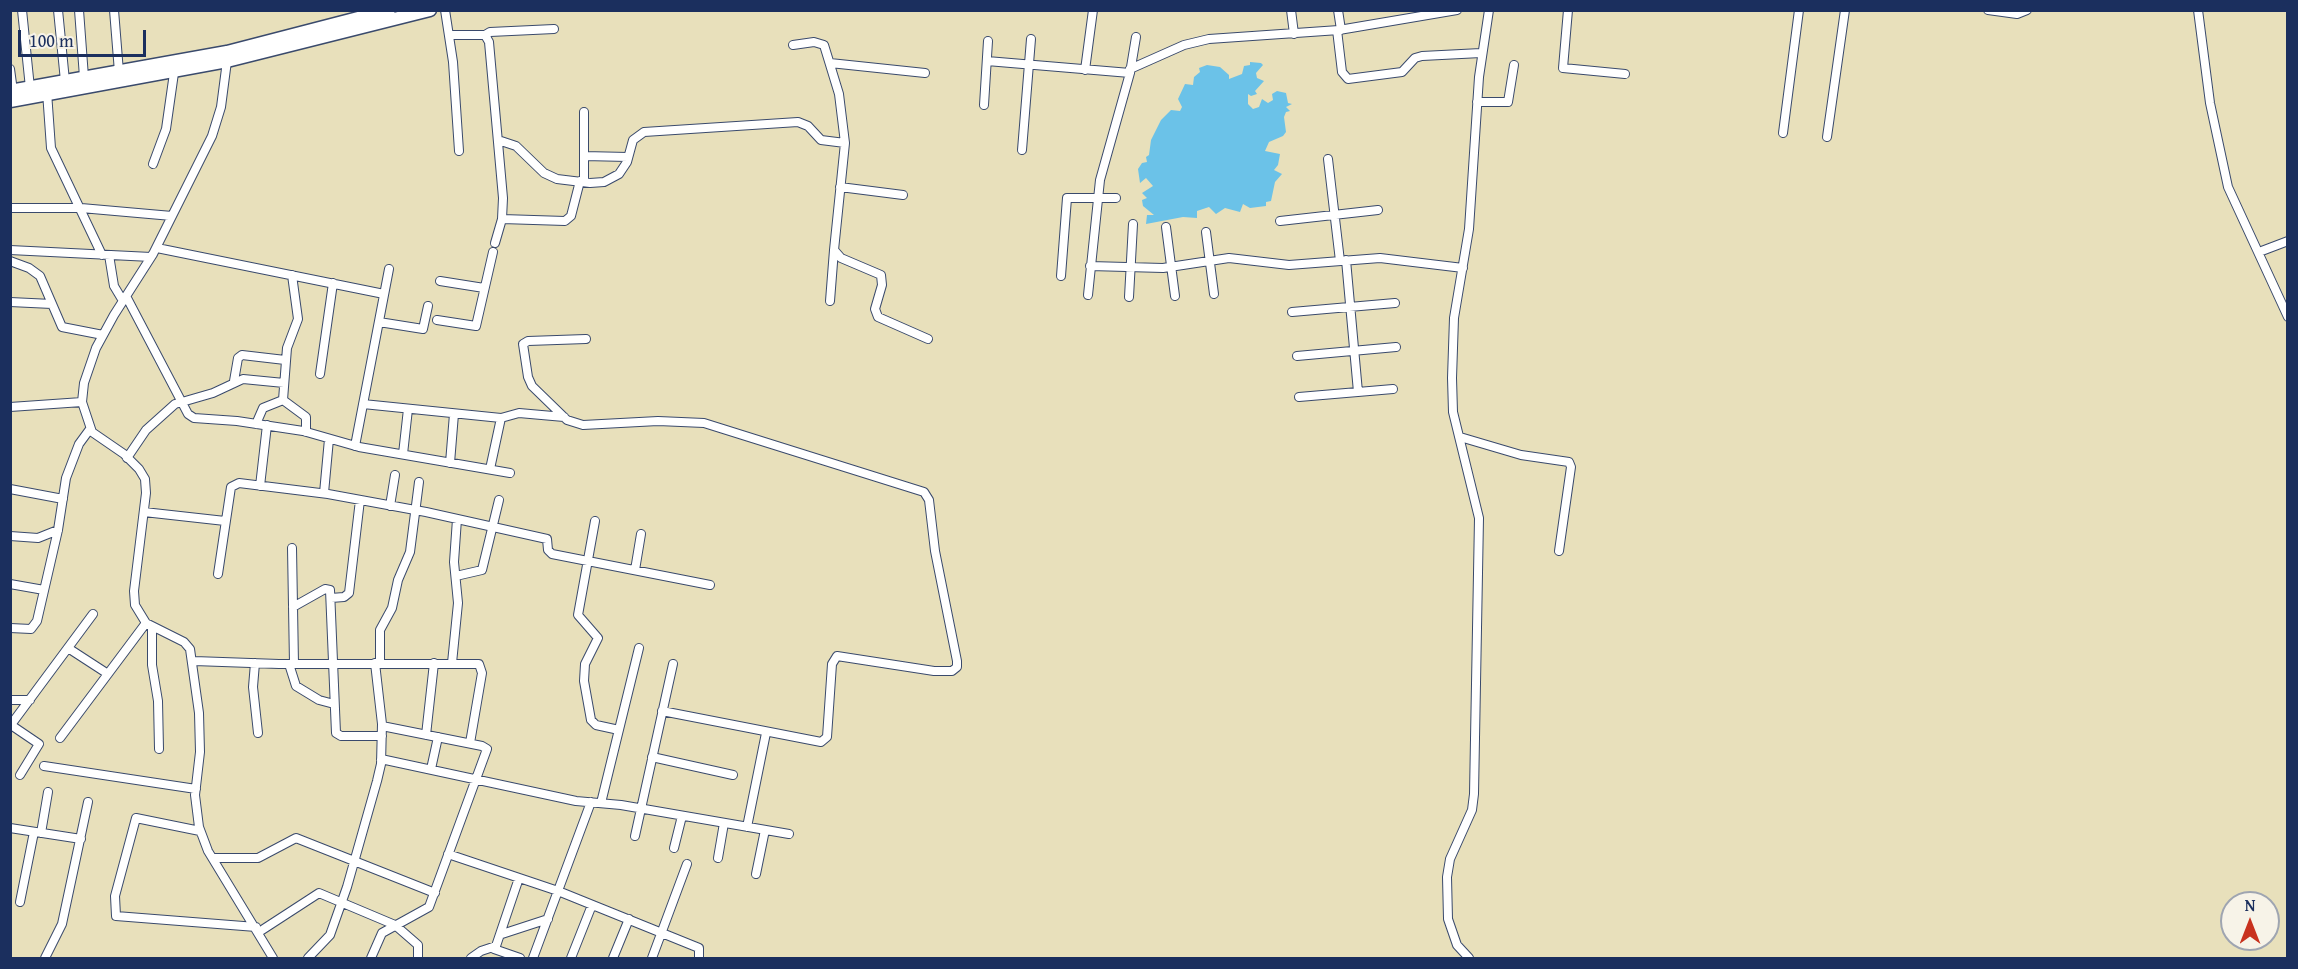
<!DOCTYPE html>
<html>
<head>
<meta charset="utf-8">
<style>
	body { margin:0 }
	#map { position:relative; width:2298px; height:969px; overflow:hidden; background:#e8e0bb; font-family:"Gentium Book Plus",serif }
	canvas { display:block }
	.frame { position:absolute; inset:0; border:12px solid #1b2f5e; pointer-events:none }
	.north { position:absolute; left:2220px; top:891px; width:60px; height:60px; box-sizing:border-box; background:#f7f3e8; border:2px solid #9fa5b1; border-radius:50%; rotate:0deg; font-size:16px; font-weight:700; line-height:24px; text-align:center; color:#1b2f5e }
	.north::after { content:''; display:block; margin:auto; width:21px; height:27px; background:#c8321e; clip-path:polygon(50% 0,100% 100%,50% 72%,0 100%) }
	.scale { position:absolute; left:18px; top:30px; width:128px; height:27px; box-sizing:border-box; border:3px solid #1b2f5e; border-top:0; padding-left:8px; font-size:18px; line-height:21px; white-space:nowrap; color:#1b2f5e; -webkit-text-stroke:4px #f7f3e8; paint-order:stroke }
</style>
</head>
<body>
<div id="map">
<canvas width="2298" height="969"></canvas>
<div class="frame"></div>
<div class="north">N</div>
<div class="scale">100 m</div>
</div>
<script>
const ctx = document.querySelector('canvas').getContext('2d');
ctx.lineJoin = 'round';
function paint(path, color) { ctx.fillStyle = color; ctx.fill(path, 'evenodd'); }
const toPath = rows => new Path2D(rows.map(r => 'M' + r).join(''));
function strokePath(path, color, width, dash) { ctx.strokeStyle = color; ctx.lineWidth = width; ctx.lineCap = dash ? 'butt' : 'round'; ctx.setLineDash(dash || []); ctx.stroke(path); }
const water = toPath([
	[1250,62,1261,63,1263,65,1256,73,1257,78,1264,81,1255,91,1257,94,1251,96,1248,94,1248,104,1253,109,1259,107,1262,99,1268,103,1273,100,1272,94,1277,91,1286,93,1288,103,1292,104,1286,107,1290,111,1286,112,1284,117,1286,132,1283,136,1269,142,1265,151,1280,154,1278,165,1274,170,1282,174,1275,182,1271,201,1266,202,1266,206,1250,208,1243,204,1240,212,1225,208,1216,214,1209,207,1197,211,1197,218,1183,217,1146,224,1147,215,1154,215,1143,206,1142,200,1147,198,1142,193,1153,186,1146,178,1140,183,1138,169,1142,163,1147,162,1146,157,1149,155,1151,140,1161,120,1171,110,1180,111,1182,107,1178,99,1185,84,1193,85,1194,77,1200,72,1199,68,1207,65,1220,67,1229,75,1229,79,1242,74,1244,66,1250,65]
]);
const street = toPath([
	[22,10,30,88],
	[58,10,65,81],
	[79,10,84,77],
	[114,10,119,72],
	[445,10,453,62,459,151],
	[1291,10,1294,34],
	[1338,10,1341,30],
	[1568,10,1563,68,1625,74],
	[1988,10,2017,14,2027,10],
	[2198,10,2210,103,2228,187,2288,317],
	[1337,30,1342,72,1348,79,1402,72,1415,58,1422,56,1481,53],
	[449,35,485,35,489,42,503,198,502,219,495,243],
	[485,35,490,32,554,29],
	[793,45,814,42,824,45,839,94,845,143,834,250,841,258,881,275,882,285,875,309,878,317,928,339],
	[227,61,221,107,212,136,153,254,114,315,96,348,84,383,82,402,92,432,124,454,139,469,145,479,146,493,134,591,135,605,146,623,184,642,190,649,199,713,200,752,195,795,199,827,208,851,273,958],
	[987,61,1130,73],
	[830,63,925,73],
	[10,69,13,91],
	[1130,69,1184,45,1209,39,1339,30,1457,10],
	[1085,70,1093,10],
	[47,92,51,148,102,255],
	[1477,102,1508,102,1514,65],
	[984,105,988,41],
	[1783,133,1799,10],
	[1827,137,1845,10],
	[498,140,516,146,544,173,557,179,590,183,604,182,619,174,627,162,633,140,644,132,798,122,808,126,821,140,845,143],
	[1022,150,1031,39],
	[584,156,628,157],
	[1328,159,1340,261],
	[153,164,166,129,174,73],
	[584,182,584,112],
	[840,187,903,195],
	[10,208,81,208,172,216],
	[502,219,565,221,571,216,580,181],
	[1280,221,1378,210],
	[1166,227,1175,296],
	[1206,232,1214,294],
	[157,248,384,294],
	[10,250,151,257],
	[2259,252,2288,241],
	[109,255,114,286,123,301],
	[1346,260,1358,392],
	[10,261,29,268,40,276,62,327,103,335],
	[1090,266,1163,268,1229,258,1289,265,1380,258,1463,268],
	[292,275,298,319,287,348,283,400,306,417,306,432],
	[1061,276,1067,198,1116,198],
	[440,281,484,288],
	[1088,295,1100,180,1130,73,1136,37],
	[126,296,188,414,194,418,237,421,303,431,359,447,510,473],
	[1129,297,1133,224],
	[830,301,834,250],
	[10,302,52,304],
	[1292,312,1395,303],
	[437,320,476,326,493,252],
	[379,322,423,329,428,306],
	[586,339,528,341,523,344,528,377,532,386,567,420,583,425,658,421,704,423,924,492,929,500,935,551,957,661,957,667,952,671,934,671,837,656,832,664,827,737,821,742,662,711],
	[1297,356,1396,347],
	[320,374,333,283],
	[234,381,238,358,242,355,285,360],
	[1299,397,1393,389],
	[363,404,501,418,519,413,564,417],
	[10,407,82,402],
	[256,424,263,408,283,400],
	[1460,437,1521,455,1569,462,1571,467,1559,551],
	[355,446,389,269],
	[403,454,408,409],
	[127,458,146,430,175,404,213,393,243,379,284,383],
	[450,463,454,414],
	[490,469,501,418],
	[260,486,267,425],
	[10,489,63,499],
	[324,493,329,439],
	[390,506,395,475],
	[144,512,225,521],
	[595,521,578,615,598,638,585,664,584,681,591,720,596,725,619,730],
	[10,536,38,538,58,530],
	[292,548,294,664],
	[635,570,641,534],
	[218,574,231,487,239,483,328,494,426,512,547,539,548,550,552,554,710,585],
	[456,576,482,570,499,500],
	[10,584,44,590],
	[331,598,344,597,349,593,360,500],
	[293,607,325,589,330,590,336,733,341,736,382,736],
	[152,627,152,665,158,701,159,749],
	[10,628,31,629,37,621,58,530,66,478,79,444,90,429],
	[68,648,108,674],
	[194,661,279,664,479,664,482,673,470,743],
	[255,663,253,687,258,733],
	[380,663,380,630,392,608,398,580,410,552,419,482],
	[452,663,458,603,454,562,457,519],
	[289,664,296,686,319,700,334,704],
	[10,700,30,700],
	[11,725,39,744,20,775],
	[10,726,93,614],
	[426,735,434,663],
	[60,738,146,623],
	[652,757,733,775],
	[381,759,576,801,621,805,789,834],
	[44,766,196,789],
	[431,769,438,737],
	[601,803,639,648],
	[747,827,766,733],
	[10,828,81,839],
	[200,831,136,818,115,896,116,916,256,927],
	[41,833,48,792],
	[635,836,673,664],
	[674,848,682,816],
	[448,854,558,891,699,948,699,958],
	[213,858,258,858,296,838,435,893],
	[718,858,724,823],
	[756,874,765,830],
	[20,902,34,832],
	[259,932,319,893,395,925,418,945,418,958],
	[502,934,548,919],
	[494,949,520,958],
	[45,958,62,924,88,802],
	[308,958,330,935,347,887,377,781,381,764,382,724,375,663],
	[371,958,382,933,429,907,487,749,482,746,382,726],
	[471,958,481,951,496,946,519,878],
	[533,958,591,802],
	[571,958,592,905],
	[613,958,629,919],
	[652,958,687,864],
	[1469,958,1457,945,1448,919,1447,877,1450,859,1472,810,1474,794,1479,518,1453,412,1452,378,1454,318,1469,229,1479,77,1489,10]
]);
const primary = toPath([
	[10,91,227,52,389,10],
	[10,101,227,61,430,10]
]);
paint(water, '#6bc2e8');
strokePath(street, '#3a4a6c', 10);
strokePath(primary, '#3a4a6c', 15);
strokePath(street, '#fff', 8);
strokePath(primary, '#fff', 12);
</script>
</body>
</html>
